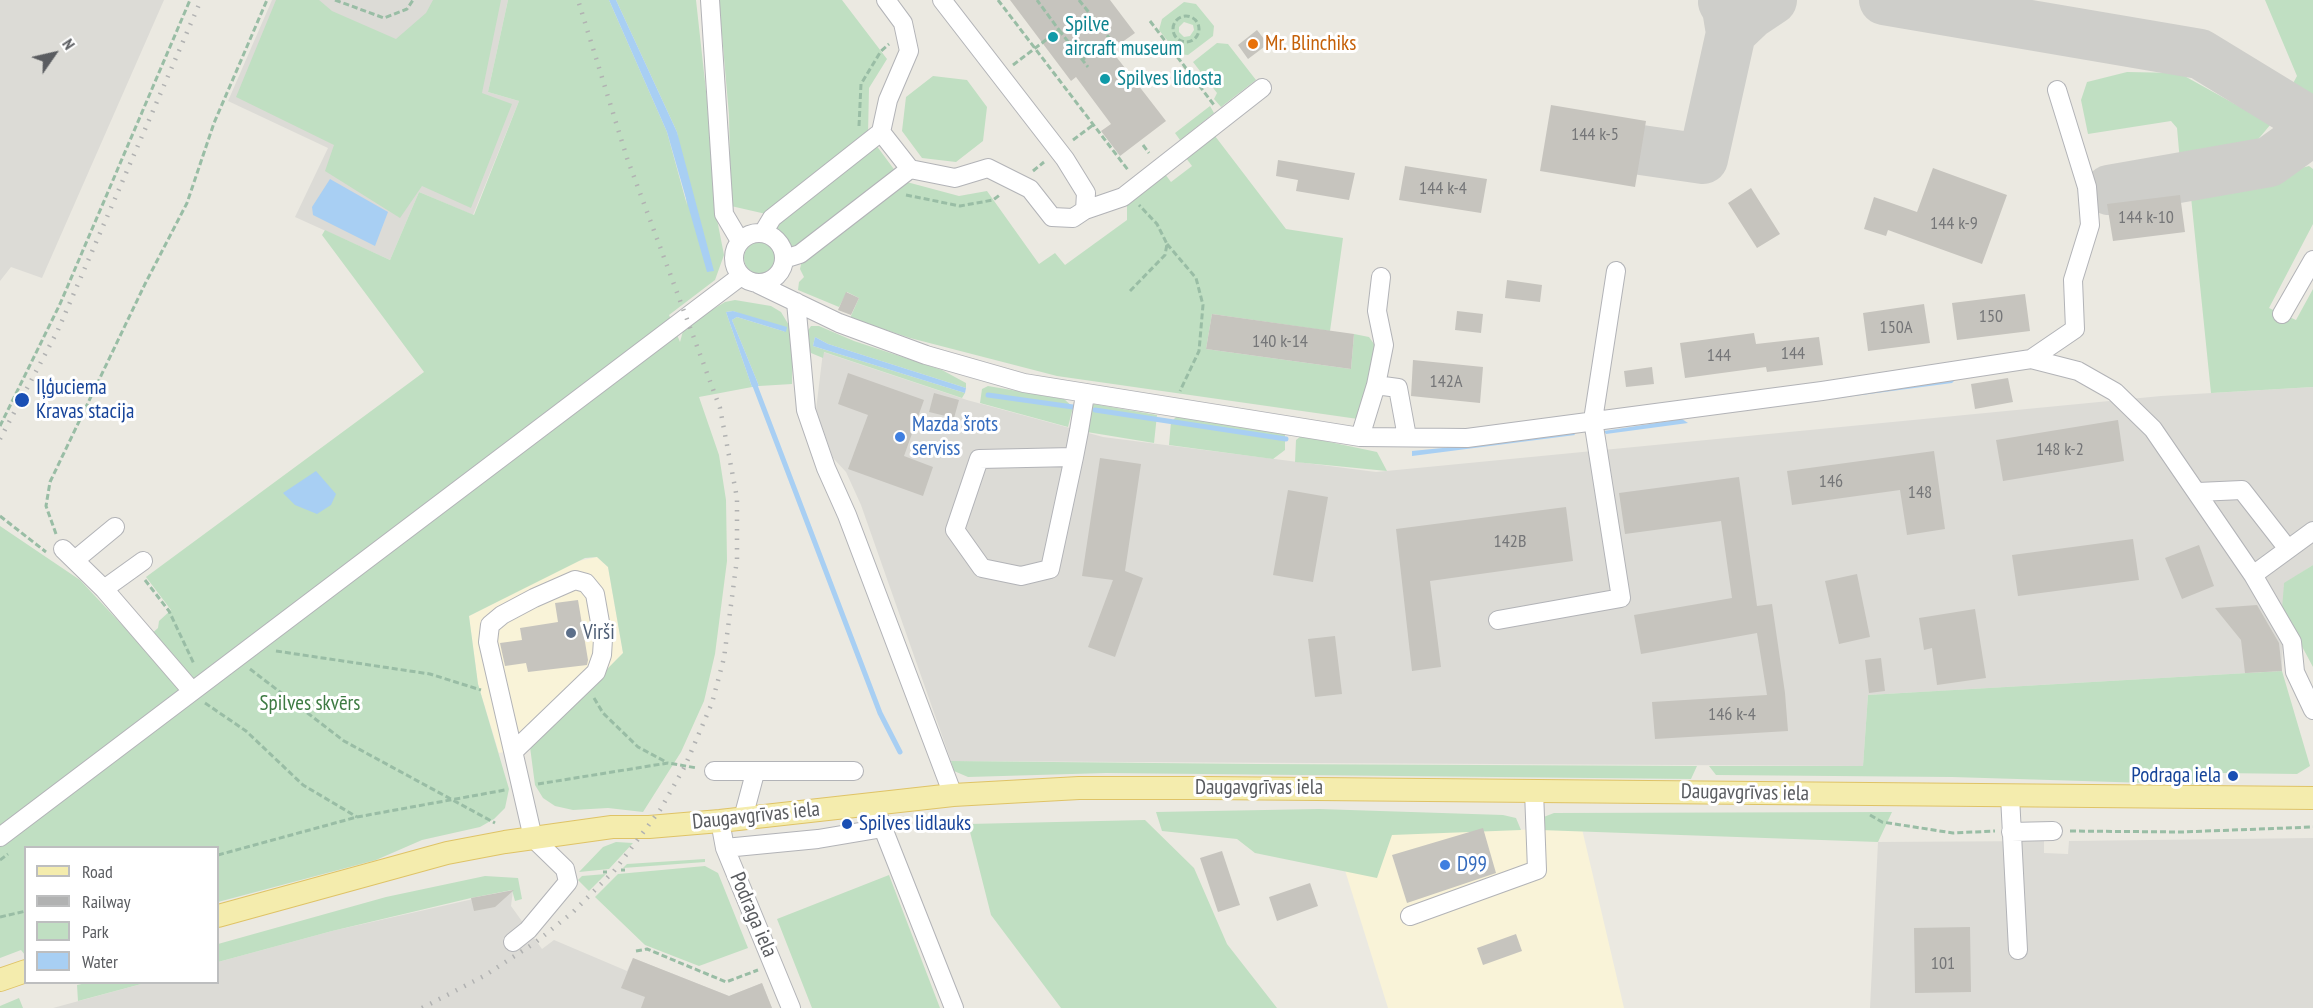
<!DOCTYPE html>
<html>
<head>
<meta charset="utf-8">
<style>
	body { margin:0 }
	#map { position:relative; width:2313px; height:1008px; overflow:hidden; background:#ebe9e1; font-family:"PT Sans Narrow",sans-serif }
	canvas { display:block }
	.legend { position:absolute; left:24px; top:846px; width:195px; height:138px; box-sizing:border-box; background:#fff; border:2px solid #bdbebf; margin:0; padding:8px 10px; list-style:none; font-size:18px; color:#5a5c60 }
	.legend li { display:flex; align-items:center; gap:12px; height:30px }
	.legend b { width:30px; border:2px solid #bdbebf }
	.north { position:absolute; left:24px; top:24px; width:60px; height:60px; -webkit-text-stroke:4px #fff; paint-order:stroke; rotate:56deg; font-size:16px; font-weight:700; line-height:24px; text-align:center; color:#5a5c60 }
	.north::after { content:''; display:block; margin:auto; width:21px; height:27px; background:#5a5c60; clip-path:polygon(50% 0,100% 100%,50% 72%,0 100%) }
</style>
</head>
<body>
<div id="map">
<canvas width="2313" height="1008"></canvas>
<ul class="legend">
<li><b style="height:8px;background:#f4ecad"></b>Road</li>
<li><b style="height:8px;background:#b1b2b2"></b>Railway</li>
<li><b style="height:16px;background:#c0dfc2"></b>Park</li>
<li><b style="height:16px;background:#a8cff3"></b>Water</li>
</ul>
<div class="north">N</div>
</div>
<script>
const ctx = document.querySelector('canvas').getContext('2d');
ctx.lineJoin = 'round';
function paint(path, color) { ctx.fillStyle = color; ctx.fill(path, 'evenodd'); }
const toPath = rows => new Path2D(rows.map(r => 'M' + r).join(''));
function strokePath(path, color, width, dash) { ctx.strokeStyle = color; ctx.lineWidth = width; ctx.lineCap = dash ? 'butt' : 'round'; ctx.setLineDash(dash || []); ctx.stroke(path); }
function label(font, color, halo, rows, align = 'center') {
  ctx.font = font + ' "PT Sans Narrow",sans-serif'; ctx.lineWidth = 6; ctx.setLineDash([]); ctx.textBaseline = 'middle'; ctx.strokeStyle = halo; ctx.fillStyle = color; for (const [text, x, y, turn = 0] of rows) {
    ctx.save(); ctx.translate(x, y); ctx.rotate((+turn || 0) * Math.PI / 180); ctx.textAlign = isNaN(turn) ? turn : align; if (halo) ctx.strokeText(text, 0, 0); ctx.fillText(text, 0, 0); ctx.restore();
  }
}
const commercial = toPath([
	[597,557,608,567,623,653,530,747,499,753,478,684,469,616,574,562],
	[1582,829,1624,1008,1388,1008,1333,832]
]);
const industrial = toPath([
	[0,0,164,0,42,278,11,267,0,281],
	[272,0,508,0,488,92,519,101,473,215,419,192,390,260,295,217,328,148,228,101],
	[823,352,967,400,1103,437,1376,472,2161,396,2313,387,2313,565,2284,584,2282,671,1868,695,1863,766,951,761,861,505,846,472,833,458,816,410],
	[2313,838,2313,1008,1870,1008,1878,842,2044,841,2044,853,2068,854,2069,841],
	[513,890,511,906,542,949,554,940,627,971,633,958,729,996,762,983,772,1008,53,1008,145,983,218,982,218,962,332,931]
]);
const green = toPath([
	[276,0,319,0,332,11,396,39,426,13,433,0,501,0,482,93,512,104,471,208,422,186,400,218,325,171,334,145,236,97],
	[508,0,609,0,667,132,687,205,677,132,616,0,696,0,707,100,715,209,724,255,715,280,669,315,680,342,683,331,705,314,725,302,735,300,771,306,781,312,793,332,792,384,759,386,732,320,737,317,786,332,733,311,726,312,752,387,699,397,719,455,726,500,727,561,715,654,704,701,681,752,643,812,608,808,573,810,555,806,543,798,535,785,530,747,623,653,608,567,597,557,585,558,469,616,478,684,509,789,505,808,494,819,480,827,422,840,376,860,218,902,218,848,26,848,25,955,21,950,0,958,0,526,80,580,140,644,158,628,159,621,171,610,146,577,424,372,322,235,325,230,390,260,419,192,474,215,519,101,488,92],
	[719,0,842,0,887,59,869,88,868,135,766,214,731,206,729,115],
	[2265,0,2313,0,2313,103,2290,89,2297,76],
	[1184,2,1196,4,1214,26,1213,36,1188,55,1178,54,1159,30,1162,19],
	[1184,22,1193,25,1194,30,1190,36,1184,37,1179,32,1179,27],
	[1217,43,1228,44,1256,80,1221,107,1214,99,1217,93,1193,62],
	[2127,72,2179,73,2271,124,2249,150,2220,158,2180,162,2177,128,2171,121,2088,134,2081,100,2087,82],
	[933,76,967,80,987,107,983,141,956,162,922,158,902,131,906,97],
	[1210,106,1214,113,1180,140,1175,133],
	[1215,136,1286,229,1343,238,1330,331,1212,314,1206,349,1351,369,1354,334,1369,337,1377,348,1358,419,1057,376,910,338,850,318,859,298,847,292,839,307,798,290,799,282,804,277,800,269,802,260,903,181,959,196,987,191,1039,264,1055,253,1065,265,1127,220,1127,203,1165,174,1171,182,1192,166,1186,158],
	[876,145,896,172,794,250,774,226],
	[2309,166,2313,169,2313,224,2269,308,2296,320,2313,289,2313,387,2211,393,2191,197],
	'744 258a16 16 0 1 1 32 0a16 16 0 1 1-32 0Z',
	[811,326,819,326,854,341,942,370,966,383,966,388,828,344,815,337,813,346,965,393,962,398,824,352,823,358,811,353,807,344,807,332],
	[988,386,1064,399,1073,407,1068,427,980,403,982,389],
	[1094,404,1157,415,1154,443,1087,432,1089,410],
	[1177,416,1285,432,1285,450,1273,459,1169,445,1171,422],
	[1301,436,1377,452,1387,471,1295,462,1296,440],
	[2313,565,2313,667,2282,609,2284,583],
	[2282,671,2310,766,2297,774,2220,773,2213,785,1952,777,1716,775,1709,766,1863,766,1868,695],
	[951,761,1256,764,1697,766,1691,779,1106,773,968,777,954,771],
	[1319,809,1503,815,1516,818,1521,830,1392,835,1377,878,1255,853,1237,839,1162,831,1156,812],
	[1892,812,1878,842,1540,830,1541,818,1554,813],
	[1145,820,1194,868,1227,944,1277,1008,1061,1008,991,915,968,824],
	[616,842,633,843,609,869,579,872,603,847],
	[705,859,705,862,623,868,627,864],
	[705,866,718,873,748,948,699,966,645,945,595,897,618,874],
	[606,874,589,891,578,880,582,876],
	[889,875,940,1008,812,1008,777,919],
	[485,876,518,878,522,899,515,901,512,890,471,898,332,931,218,962,218,944,386,897],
	[86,983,86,982,145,983,78,1001,77,985],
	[19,998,23,1008,0,1008,0,1006]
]);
const water = toPath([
	[609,0,616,0,677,132,714,271,707,272,667,132],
	[330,179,388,212,375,246,313,215,312,207],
	[733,311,787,327,786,332,737,317,732,320,759,386,752,387,726,312],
	[815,337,828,344,966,388,965,393,813,346],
	[1952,378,1954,381,1952,383,1711,415,1710,413],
	[1682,419,1688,423,1606,434,1604,431],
	[1573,432,1575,435,1412,456,1412,451,1503,442],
	[316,471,336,494,331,505,317,514,295,505,283,493]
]);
const stream = toPath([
	[754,383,880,713,900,752],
	[988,395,1073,407],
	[1095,410,1286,439]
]);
const taxiway = toPath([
	[1884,0,2200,54,2313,123],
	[1723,2,1727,9,1731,33,1751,14,1772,0],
	[1641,150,1703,159,1731,33],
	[2109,190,2269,162,2313,130]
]);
const building = toPath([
	[1010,0,1110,0,1135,33,1111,50,1166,121,1120,156,1101,131,1111,124,1076,77,1071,81],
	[1257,30,1268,44,1248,59,1238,45],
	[1551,105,1646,121,1635,187,1540,171],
	[1278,160,1355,173,1349,200,1296,191,1298,180,1276,176],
	[1405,166,1487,179,1481,213,1399,200],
	[1933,168,2007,195,1982,264,1888,230,1886,236,1864,229,1874,197,1917,212],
	[1751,188,1780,234,1757,248,1728,203],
	[2180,195,2185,232,2113,241,2107,204],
	[1507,280,1542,285,1540,302,1505,298],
	[846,292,859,298,851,315,838,310],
	[2025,294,2030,331,1957,340,1952,303],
	[1924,304,1930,343,1868,351,1863,313],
	[1457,311,1483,314,1481,333,1455,330],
	[1212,314,1354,334,1351,369,1206,349],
	[1754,333,1756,344,1819,337,1823,365,1767,372,1766,367,1685,378,1680,343],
	[1413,360,1483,367,1480,403,1411,396],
	[1652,367,1654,384,1626,387,1624,371],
	[848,373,924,400,904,456,933,467,923,496,848,469,868,415,838,404],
	[2008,378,2013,402,1975,409,1971,384],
	[934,393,959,400,954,418,929,412],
	[2118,420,2124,461,2003,481,1996,440],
	[1934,451,1945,529,1907,535,1900,490,1792,505,1787,471],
	[1100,458,1141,464,1125,571,1143,578,1115,657,1088,647,1113,580,1082,576],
	[1739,477,1757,606,1772,604,1785,693,1788,731,1655,739,1652,702,1767,695,1757,633,1641,654,1634,615,1732,598,1721,521,1625,534,1619,493],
	[1288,490,1328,497,1313,582,1273,575],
	[1566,507,1573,561,1430,581,1441,667,1412,671,1396,529],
	[2133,539,2139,580,2018,596,2012,555],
	[2199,545,2214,586,2182,599,2165,558],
	[1857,574,1870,637,1839,644,1825,581],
	[578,600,588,660,587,665,528,672,526,663,505,666,500,643,522,640,520,628,558,622,555,603],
	[2257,605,2279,643,2282,671,2245,673,2241,640,2215,608],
	[1975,609,1986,678,1937,685,1932,648,1924,650,1919,618],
	[1335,636,1342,694,1315,697,1308,639],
	[1881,658,1885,691,1869,693,1865,660],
	[1483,828,1496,873,1407,903,1392,855],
	[1222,851,1240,905,1218,912,1200,858],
	[1310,883,1318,906,1277,921,1269,897],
	[514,890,495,907,474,911,471,898],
	[1970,927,1971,992,1915,993,1914,928],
	[1516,934,1522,951,1483,965,1477,948],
	[633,958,729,996,762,983,772,1008,641,1008,645,997,621,988]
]);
const path = toPath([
	[335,0,384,18,407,9,413,0],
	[998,0,1128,170],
	[1079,0,1110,39,1082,60],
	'1173 29a13 13 0 1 1 26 0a13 13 0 1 1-26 0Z',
	[1150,21,1214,105],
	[1059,30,1088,67],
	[1013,65,1059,30,1037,0],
	[859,126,861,84,881,51,889,44],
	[1073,140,1093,125],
	[1143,145,1149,153],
	[1033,171,1044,162],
	[906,195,960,206,993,200,1001,194],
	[1167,244,1196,278,1203,305,1199,351,1180,391],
	[1130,291,1165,255,1167,244,1157,224,1139,205],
	[0,426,60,304,190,0],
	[0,516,46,552],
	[56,534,46,506,50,482,145,284,187,203,214,123,267,0],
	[145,580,169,611,194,664],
	[276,651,430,674,481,690],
	[250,669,344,741,495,823],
	[594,698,603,713,638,747,666,762],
	[205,703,246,731,303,785,357,817],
	[538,784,668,763,697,768],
	[1870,815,1882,822,1953,833,1995,831],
	[2070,831,2181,832,2313,827],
	[218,855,357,817,505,790],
	[0,860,8,854],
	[621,870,625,870],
	[603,872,607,872],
	[0,917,26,911],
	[636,951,647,949,726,982,758,970]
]);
const minor = toPath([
	[710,0,724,214,740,241],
	[881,132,910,169,955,178,988,168,1030,189,1052,217,1073,218,1085,210,1086,193,1065,159,942,0],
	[1085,210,1123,197,1262,88],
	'734 258a25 25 0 1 1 50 0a25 25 0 1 1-50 0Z',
	[763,233,772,218,881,132,888,100,909,51,903,23,886,0],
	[784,259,800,254,910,169],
	[758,284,839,323,926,355,1024,383,1360,437,1467,438,1822,391,2031,359,2075,329,2073,280,2090,225,2087,187,2057,90],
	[796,302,806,410,826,468,847,515,953,795],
	[2282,314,2313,260],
	[2031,359,2078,371,2115,392,2153,429,2253,575],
	[1376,385,1398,388,1407,437],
	[1360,437,1376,385,1384,345,1377,311,1381,277],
	[1074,457,979,459,955,530,982,568,1021,576,1050,569,1074,457,1079,431,1085,395],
	[2198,492,2242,490,2288,549],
	[2313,531,2253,575,2292,642,2295,672,2313,710],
	[63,549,104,589,192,691],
	[75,560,115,527],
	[104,589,143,561],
	[1498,620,1621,598,1593,420,1616,271],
	[714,771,854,771],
	[2010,796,2018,950],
	[873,803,954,1008],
	[743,818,755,773],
	[720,821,725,848,791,1008],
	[2011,832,2053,831],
	[0,837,741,276],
	[725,848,818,839,883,828],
	[1410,916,1537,870,1534,791],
	[513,942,528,930,568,882,565,869,533,838,488,642,490,625,502,615,534,598,575,580,586,583,595,594,603,639,602,655,596,672,514,751]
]);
const major = toPath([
	[218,916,447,853,505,842,612,827,649,827,720,821,953,795,1079,788,1206,788,2313,798],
	[0,980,26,971]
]);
const rail = toPath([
	[0,439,58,330,201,0],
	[422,1008,484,976,536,942,573,912,614,871,660,810,685,766,712,703,724,658,737,559,737,498,720,408,627,158,578,0]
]);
const markers = [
	[1053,37,6,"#0f9aa8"],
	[1253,44,6,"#e8710a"],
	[1105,79,6,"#0f9aa8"],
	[22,400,8,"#1a4fb4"],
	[900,437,6,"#3f7fe0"],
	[571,633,6,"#5c6f8a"],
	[2233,776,6,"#1a4fb4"],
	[847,824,6,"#1a4fb4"],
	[1445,865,6,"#3f7fe0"]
];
const numberNames = [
	["144 k-5",1595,135],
	["144 k-4",1443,189],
	["144 k-10",2146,218],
	["144 k-9",1954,224],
	["150",1991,317],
	["150A",1896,328],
	["140 k-14",1280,342],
	["144",1793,354],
	["144",1719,356],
	["142A",1446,382],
	["148 k-2",2060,450],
	["146",1831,482],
	["148",1920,493],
	["142B",1510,542],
	["146 k-4",1732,715],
	["101",1943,964]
];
const cultureNames = [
	["Spilve",1065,25],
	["aircraft museum",1065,49],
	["Spilves lidosta",1117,79]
];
const foodNames = [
	["Mr. Blinchiks",1265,44]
];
const transitNames = [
	["Iļģuciema",36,388],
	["Kravas stacija",36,412],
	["Podraga iela",2221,776,"right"],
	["Spilves lidlauks",859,824]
];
const shopNames = [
	["Mazda šrots",912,425],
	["serviss",912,449],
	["D99",1457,865]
];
const serviceNames = [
	["Virši",583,633]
];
const parkNames = [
	["Spilves skvērs",310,704]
];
const streetNames = [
	["Daugavgrīvas iela",1259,788],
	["Daugavgrīvas iela",1745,793,1],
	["Daugavgrīvas iela",756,816,-6],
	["Podraga iela",753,915,67]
];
paint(commercial, '#f9f3d8');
paint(industrial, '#dcdbd6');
paint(green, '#c0dfc2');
paint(water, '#a8cff3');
strokePath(stream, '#a8cff3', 5);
strokePath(taxiway, '#cececa', 50);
paint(building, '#c6c4be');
strokePath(minor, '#b2b3b7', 20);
strokePath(major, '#dfc366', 24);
strokePath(path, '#99bda5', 3, [6, 3]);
strokePath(minor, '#fff', 18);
strokePath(major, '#f4ecad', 22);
strokePath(rail, '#b1b2b2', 4.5, [1.5, 8]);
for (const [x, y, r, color] of markers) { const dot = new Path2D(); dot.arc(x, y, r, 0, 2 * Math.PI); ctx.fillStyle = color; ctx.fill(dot); strokePath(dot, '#fff', 2); }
label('18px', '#757678', null, numberNames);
label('21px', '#0d838f', '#fff', cultureNames, 'left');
label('21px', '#c56008', '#fff', foodNames, 'left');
label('21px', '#164399', '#fff', transitNames, 'left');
label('21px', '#366cbe', '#fff', shopNames, 'left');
label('21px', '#4e5e75', '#fff', serviceNames, 'left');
label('21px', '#3e7b43', '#fff', parkNames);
label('21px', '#5a5c60', '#fff', streetNames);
</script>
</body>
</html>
